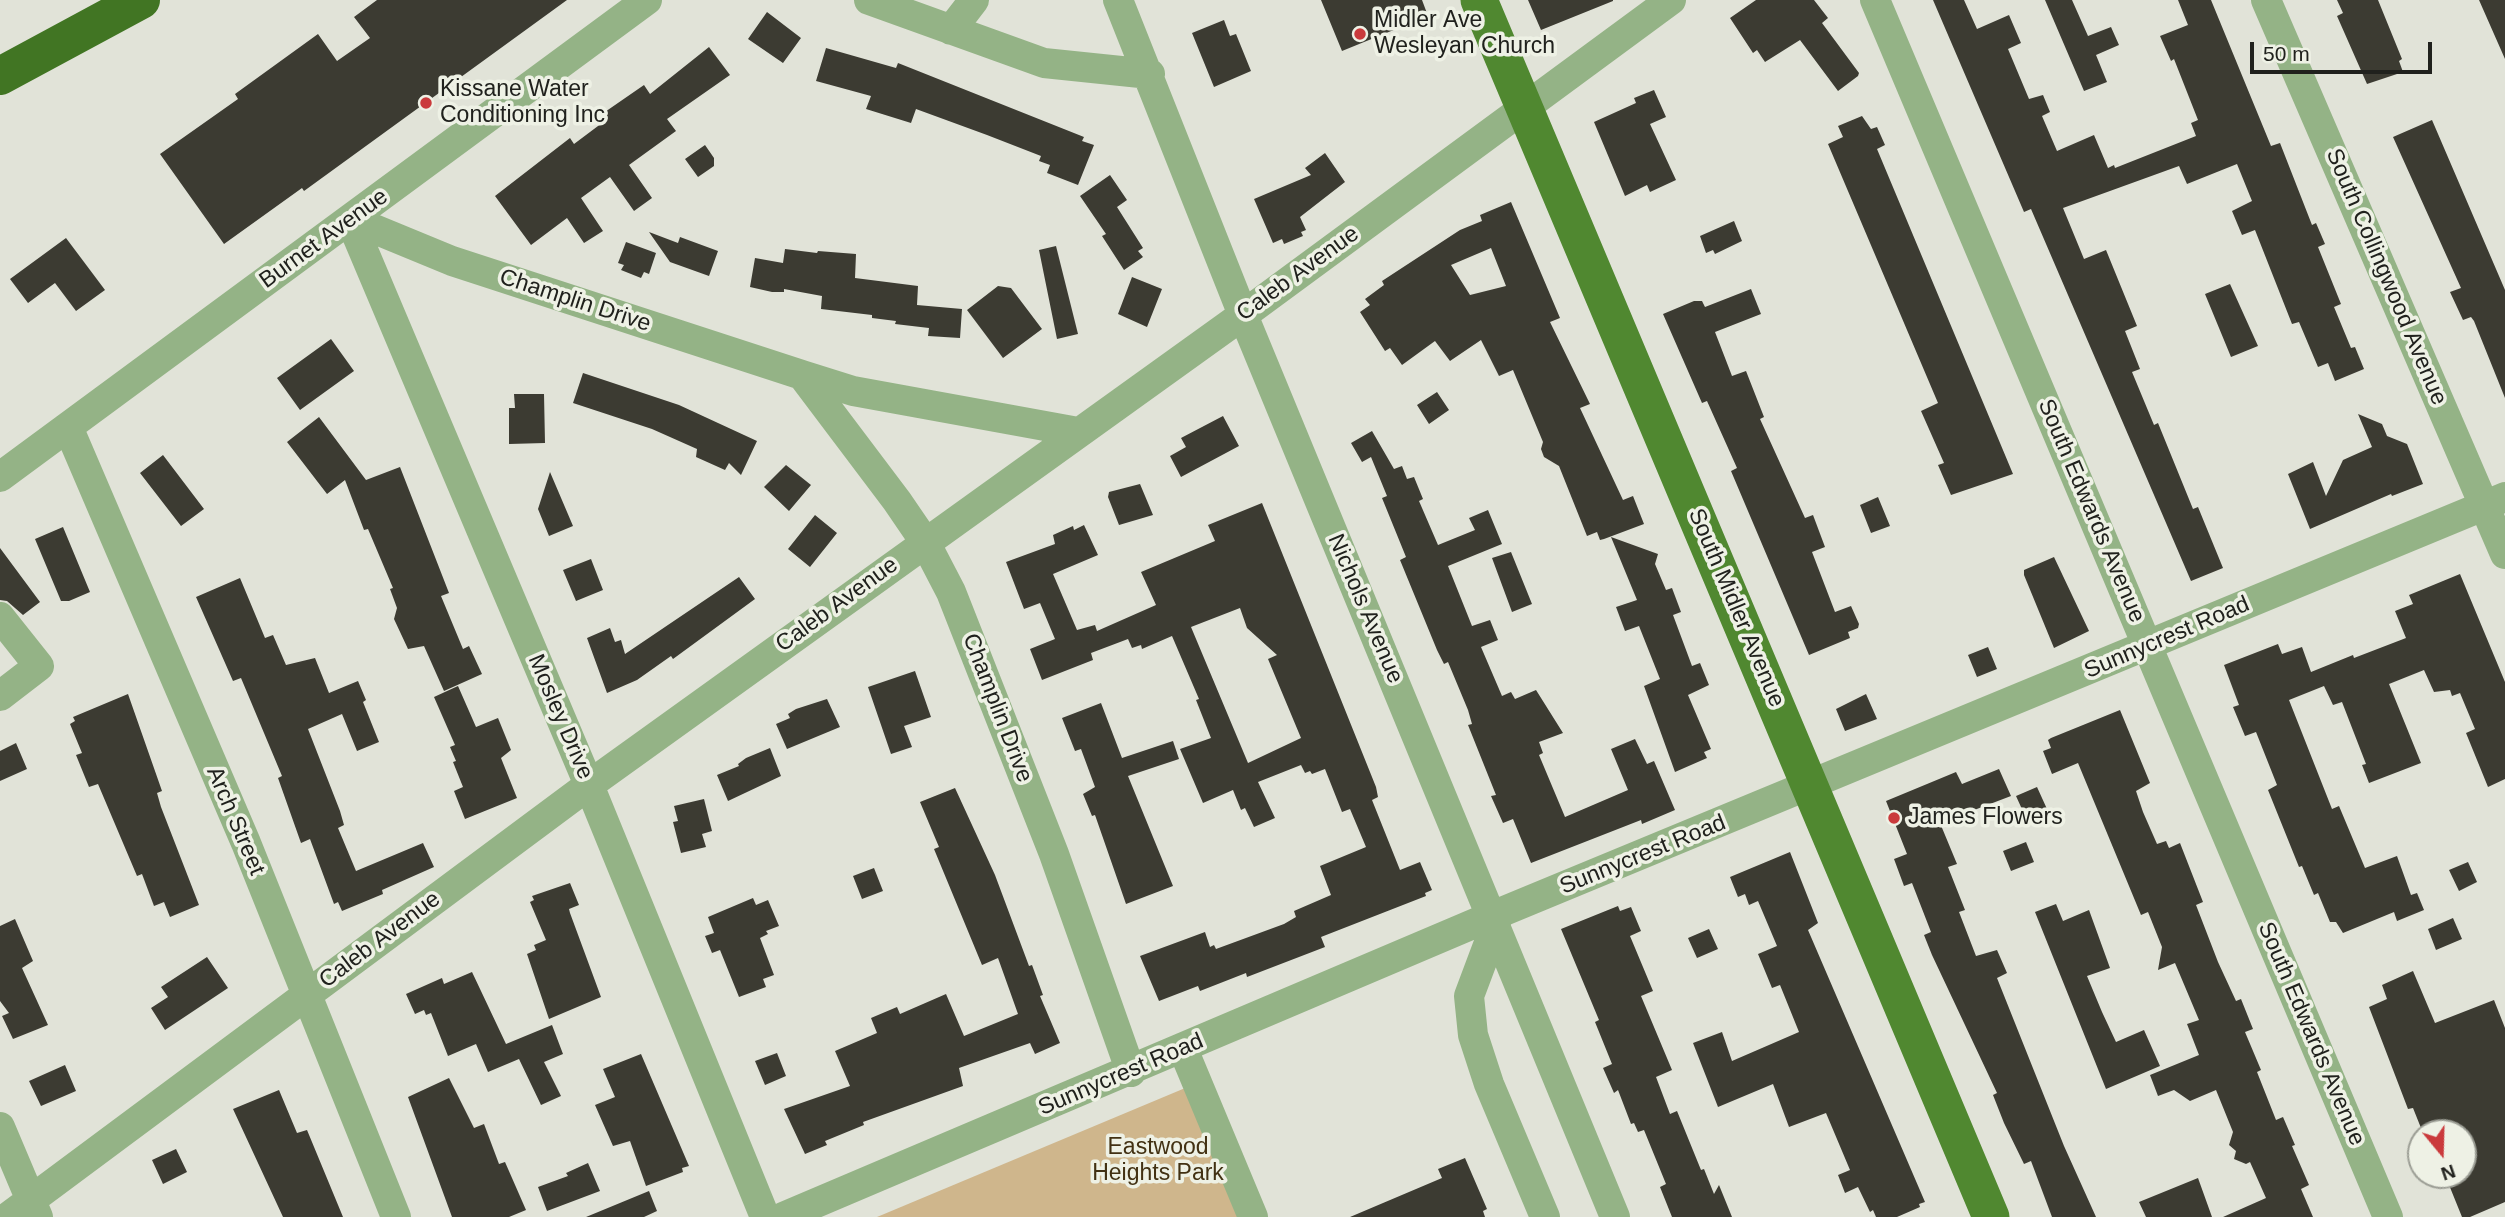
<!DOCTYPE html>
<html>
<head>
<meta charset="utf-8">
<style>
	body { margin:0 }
	#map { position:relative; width:2505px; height:1217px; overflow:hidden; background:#e1e3d8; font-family:Helvetica,sans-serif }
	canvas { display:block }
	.north { position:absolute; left:2407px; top:1119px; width:70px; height:70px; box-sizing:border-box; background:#eef1e5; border:2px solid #9c9e95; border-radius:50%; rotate:161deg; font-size:19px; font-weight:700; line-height:28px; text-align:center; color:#20211d }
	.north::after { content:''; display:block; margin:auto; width:24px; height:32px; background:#ca3a3c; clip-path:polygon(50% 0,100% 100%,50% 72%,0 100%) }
	.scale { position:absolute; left:2250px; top:42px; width:182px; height:32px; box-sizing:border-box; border:4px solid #20211d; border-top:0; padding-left:9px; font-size:21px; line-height:24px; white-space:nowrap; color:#20211d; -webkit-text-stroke:5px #eef1e5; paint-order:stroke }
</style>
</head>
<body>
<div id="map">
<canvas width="2505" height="1217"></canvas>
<div class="north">N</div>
<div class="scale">50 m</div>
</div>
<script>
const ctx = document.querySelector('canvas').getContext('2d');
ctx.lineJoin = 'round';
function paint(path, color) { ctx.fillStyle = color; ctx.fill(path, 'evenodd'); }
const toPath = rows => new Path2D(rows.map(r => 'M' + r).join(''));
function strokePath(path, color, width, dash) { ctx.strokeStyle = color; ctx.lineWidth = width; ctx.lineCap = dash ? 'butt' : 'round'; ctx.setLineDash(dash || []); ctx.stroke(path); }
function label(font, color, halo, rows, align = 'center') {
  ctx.font = font + ' Helvetica,sans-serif'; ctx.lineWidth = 7; ctx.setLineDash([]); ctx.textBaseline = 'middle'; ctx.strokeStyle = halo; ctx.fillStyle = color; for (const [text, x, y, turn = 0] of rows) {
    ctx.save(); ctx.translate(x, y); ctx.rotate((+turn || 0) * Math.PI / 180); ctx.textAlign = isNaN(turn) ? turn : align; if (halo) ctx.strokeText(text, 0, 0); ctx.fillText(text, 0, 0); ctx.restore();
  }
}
const green = toPath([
	[1190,1086,1244,1217,877,1217]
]);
const building = toPath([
	[377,0,567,0,304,191,302,188,224,244,160,154,238,99,235,94,318,34,337,61,370,38,354,17],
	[1321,0,1422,0,1428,16,1342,51],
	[1528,0,1613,0,1613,1,1541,30],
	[1756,0,1814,0,1828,18,1822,23,1859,73,1858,76,1838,91,1800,40,1765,62,1757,50,1753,53,1730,18],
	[1933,0,1964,0,1977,29,2009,15,2021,43,2008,49,2029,99,2043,95,2050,112,2042,116,2057,151,2094,135,2108,168,2114,165,2115,168,2196,136,2191,123,2198,120,2174,59,2171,61,2160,36,2188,25,2178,0,2211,0,2271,146,2280,143,2312,225,2316,223,2325,244,2318,247,2341,304,2334,307,2351,348,2355,347,2364,369,2335,381,2328,363,2318,367,2299,322,2292,324,2255,230,2242,235,2232,211,2252,201,2237,164,2187,184,2179,166,2063,208,2084,259,2106,250,2137,326,2125,331,2140,369,2132,372,2154,425,2158,423,2193,509,2198,507,2223,568,2191,581,2031,209,2024,212],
	[2045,0,2072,0,2088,36,2111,27,2119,45,2096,55,2107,82,2084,91],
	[2337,0,2378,0,2402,59,2399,61,2403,72,2367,84,2337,16,2343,13],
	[2479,0,2505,0,2505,59],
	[767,12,801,38,783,63,748,39],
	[1224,20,1230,36,1236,34,1251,71,1214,87,1192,33],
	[709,47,730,75,667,119,676,131,629,165,652,198,634,211,610,177,581,198,603,231,584,243,567,218,531,245,495,196,570,138,574,144,606,120,602,114,644,85,650,94],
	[826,48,896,68,898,63,1084,137,1082,141,1094,145,1078,185,1047,173,1050,165,1039,161,1041,156,987,135,916,109,911,123,866,109,871,96,816,81],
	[1654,90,1666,117,1650,124,1676,180,1650,192,1647,185,1625,196,1594,122,1636,103,1634,98],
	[1862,116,1871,129,1877,127,1885,145,1877,149,2013,474,1951,495,1938,465,1944,463,1921,411,1938,403,1828,144,1843,137,1838,126],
	[2432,120,2505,290,2505,398,2474,321,2471,317,2463,320,2450,292,2461,288,2393,137],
	[705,145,714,158,714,166,698,177,685,159],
	[1325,153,1345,182,1300,217,1306,230,1301,232,1303,236,1284,244,1282,239,1273,243,1254,199,1311,175,1305,168],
	[1110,175,1127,200,1117,207,1143,248,1138,251,1143,257,1124,270,1102,236,1106,234,1080,196],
	[1511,202,1560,318,1550,322,1590,404,1580,408,1623,500,1633,496,1644,524,1604,539,1600,540,1597,532,1587,536,1559,466,1544,457,1541,449,1543,442,1513,370,1499,376,1481,340,1450,361,1435,341,1402,365,1390,348,1385,351,1360,312,1370,305,1365,299,1384,285,1382,281,1460,230,1482,221,1480,215],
	[1491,248,1506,286,1470,295,1451,265],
	[1734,221,1742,241,1715,254,1713,250,1706,253,1700,236],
	[649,232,678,243,680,237,718,251,709,276,670,262],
	[66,238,105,290,76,311,55,283,28,303,10,279],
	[626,242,656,253,649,274,644,272,641,278,621,270,624,265,618,263],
	[1056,246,1078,334,1057,339,1039,250],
	[785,249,817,253,818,251,856,254,855,278,918,286,917,305,962,309,960,338,928,336,929,328,895,324,896,321,872,318,872,315,821,309,822,296,784,289,784,292,772,292,750,287,755,258,783,263],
	[1132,277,1162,289,1147,327,1118,314],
	[2230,284,2258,346,2231,357,2205,294],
	[998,286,1011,288,1042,329,1003,358,967,310],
	[1751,289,1761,314,1715,332,1732,376,1746,371,1764,417,1760,419,1805,518,1813,515,1825,547,1812,552,1835,612,1851,606,1859,624,1858,628,1848,632,1850,638,1809,655,1731,471,1737,468,1707,401,1702,403,1663,314,1694,301,1702,301,1705,307],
	[331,339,354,371,300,410,277,378],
	[583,373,679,405,757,441,741,475,729,463,725,470,696,457,697,449,652,429,573,403],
	[1437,392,1449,410,1429,424,1417,405],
	[514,394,544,394,545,443,509,444,509,408,515,408],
	[2358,414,2382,424,2387,436,2407,444,2423,484,2392,496,2391,494,2310,529,2288,474,2313,462,2326,496,2343,460,2372,447],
	[1223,416,1239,446,1181,477,1170,456,1186,447,1181,438],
	[319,417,366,480,400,467,449,593,441,596,463,649,469,646,482,674,444,691,424,646,408,649,394,619,397,608,390,589,393,588,368,529,364,530,345,480,327,494,287,442],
	[1372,431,1394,469,1402,466,1407,479,1414,477,1423,499,1419,501,1438,545,1475,530,1469,518,1488,510,1502,544,1448,566,1472,626,1490,620,1498,640,1481,647,1502,696,1511,692,1515,699,1536,690,1563,733,1539,742,1543,753,1539,755,1565,817,1628,790,1611,749,1635,739,1647,764,1654,761,1675,810,1642,824,1641,820,1531,863,1513,819,1503,823,1491,796,1496,795,1468,725,1472,724,1468,710,1448,662,1444,664,1437,650,1400,560,1406,557,1382,498,1387,496,1371,457,1362,462,1351,443],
	[163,455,204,509,181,526,140,473],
	[786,465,811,485,789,511,764,487],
	[550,472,573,526,549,536,538,509],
	[1140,484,1153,515,1119,525,1108,497,1109,492],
	[1878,497,1890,526,1871,533,1860,505],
	[1262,503,1376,787,1378,797,1372,800,1400,870,1420,862,1432,890,1425,893,1426,896,1321,937,1325,947,1247,977,1246,973,1200,991,1198,986,1159,1001,1140,956,1205,932,1210,947,1214,945,1216,949,1284,924,1296,917,1294,911,1331,895,1320,866,1366,847,1350,809,1342,812,1325,769,1312,774,1310,771,1305,773,1301,765,1258,782,1275,818,1254,827,1245,808,1241,810,1233,790,1203,803,1180,749,1211,738,1196,700,1199,699,1172,636,1142,649,1141,645,1132,648,1128,639,1091,653,1093,660,1042,680,1030,649,1055,639,1040,603,1024,609,1006,562,1055,544,1053,535,1073,526,1074,530,1084,525,1098,555,1053,574,1077,630,1095,625,1097,631,1156,605,1141,572,1215,541,1208,525],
	[1240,608,1247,628,1277,655,1268,659,1301,738,1248,763,1191,627],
	[815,515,837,533,810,567,788,549],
	[63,527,90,592,69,601,61,601,35,539],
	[1611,537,1658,554,1655,564,1666,590,1672,588,1681,612,1673,615,1692,666,1700,663,1709,685,1688,695,1711,749,1704,752,1707,758,1675,772,1644,686,1660,679,1639,626,1625,631,1616,607,1637,600],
	[0,548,40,602,23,615,7,601,0,600],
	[1511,552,1532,604,1512,612,1492,558],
	[2054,557,2089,631,2054,648,2024,575,2024,570],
	[591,559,603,590,576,601,563,570],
	[2460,574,2505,682,2505,779,2488,787,2466,733,2475,729,2460,693,2452,696,2450,690,2434,692,2424,670,2389,684,2421,763,2369,783,2362,765,2366,764,2342,702,2333,705,2324,686,2289,700,2332,809,2339,806,2365,868,2397,856,2411,895,2417,893,2424,910,2397,921,2394,912,2343,933,2336,922,2330,922,2318,893,2314,895,2302,866,2299,867,2268,790,2277,785,2256,732,2245,736,2233,707,2239,705,2224,665,2278,644,2282,654,2302,647,2311,672,2353,655,2354,658,2406,638,2395,611,2413,604,2409,595],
	[739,577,755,599,673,659,671,656,637,680,607,693,587,638,610,628,615,642,621,640,625,654],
	[240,578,265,638,273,635,286,665,315,658,329,693,358,681,366,700,363,702,379,742,357,751,342,714,308,729,340,811,344,825,338,828,356,871,423,843,434,867,382,890,383,894,342,911,338,902,334,904,310,839,301,843,278,778,282,776,241,678,233,681,196,597],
	[1988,647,1997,669,1977,677,1968,655],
	[915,671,931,717,904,726,912,747,891,754,868,687],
	[458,686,476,727,498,718,511,750,501,758,517,798,465,819,454,791,463,787,453,762,456,761,450,747,455,745,434,697],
	[128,694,162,791,157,793,161,807,199,905,170,917,164,902,154,906,142,874,137,876,98,784,89,787,76,755,82,753,70,724,75,721,73,717],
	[1866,694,1877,719,1845,731,1836,709],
	[827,699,840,727,787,749,776,724,790,718,788,714,796,709],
	[1101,703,1122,758,1173,741,1179,759,1128,776,1173,886,1126,904,1095,815,1092,816,1083,794,1095,787,1081,749,1075,751,1062,718],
	[2120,710,2150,783,2136,791,2143,812,2157,844,2166,841,2169,848,2180,843,2203,902,2196,905,2218,962,2236,1001,2241,999,2253,1029,2245,1032,2261,1070,2257,1072,2276,1120,2283,1117,2295,1145,2292,1146,2309,1185,2301,1189,2313,1217,2223,1217,2266,1198,2250,1162,2246,1164,2234,1159,2236,1151,2229,1145,2233,1132,2216,1090,2190,1101,2174,1090,2158,1096,2150,1075,2199,1055,2187,1024,2199,1020,2175,963,2158,970,2162,947,2148,912,2141,915,2078,763,2052,774,2043,751,2051,748,2048,740,2051,738],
	[16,743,27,769,0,781,0,751],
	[770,748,781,776,728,801,717,775,739,766,738,764,746,758],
	[1999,769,2011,796,1940,823,1957,864,1948,867,1965,910,1959,912,1976,956,1997,950,2007,973,1997,978,2064,1146,2096,1217,2052,1217,2031,1161,2024,1164,2004,1123,1993,1095,1997,1093,1932,955,1924,935,1931,932,1912,883,1904,886,1894,859,1907,854,1886,801,1956,772,1962,784],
	[2037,787,2047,809,2026,818,2016,796],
	[955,788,995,875,1029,966,1032,965,1043,995,1040,996,1060,1043,1035,1054,1030,1043,959,1068,963,1086,863,1122,864,1125,825,1141,827,1145,805,1154,784,1109,850,1086,835,1051,877,1033,871,1018,897,1007,900,1014,946,994,964,1036,1018,1014,998,958,982,965,934,849,939,847,920,802],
	[704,799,712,831,702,834,706,847,681,853,673,822,678,821,674,806],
	[2026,842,2034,862,2011,871,2003,851],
	[1790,852,1818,923,1808,930,1925,1202,1919,1204,1920,1207,1897,1217,1876,1217,1873,1210,1870,1212,1858,1187,1845,1193,1838,1175,1850,1170,1826,1113,1789,1127,1773,1084,1718,1107,1693,1043,1722,1032,1732,1061,1799,1032,1780,985,1772,988,1758,954,1777,946,1758,901,1749,905,1745,894,1738,897,1730,877],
	[2468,862,2477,882,2459,891,2449,870],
	[874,868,883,891,862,899,853,876],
	[570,883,579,905,569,909,570,913,601,997,549,1019,527,954,536,950,534,945,546,940,530,902,534,900,532,896],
	[753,898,756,905,768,900,779,926,766,931,768,934,760,938,774,975,763,979,766,987,739,997,720,950,712,953,705,936,714,933,708,917],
	[2056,904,2063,921,2089,910,2110,968,2087,976,2102,1012,2116,1042,2144,1030,2160,1066,2106,1089,2035,912],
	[1618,906,1620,911,1631,907,1641,931,1630,936,1653,991,1641,996,1672,1070,1656,1077,1670,1114,1677,1111,1701,1170,1704,1169,1714,1194,1719,1185,1732,1217,1672,1217,1660,1187,1666,1184,1644,1130,1638,1132,1634,1123,1631,1124,1618,1090,1614,1093,1603,1068,1612,1064,1595,1022,1599,1020,1561,929],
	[2453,918,2462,939,2436,950,2428,929],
	[15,919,33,961,22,968,48,1025,13,1039,2,1016,9,1013,0,1001,0,926],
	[1709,929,1718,949,1697,958,1688,938],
	[207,957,228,988,165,1030,151,1008,168,997,161,987],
	[2413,971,2435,1023,2494,1000,2505,1028,2505,1202,2470,1217,2462,1217,2445,1175,2463,1175,2463,1133,2423,1133,2413,1108,2408,1109,2369,1007,2387,999,2382,985],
	[472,972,506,1044,552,1025,563,1054,544,1062,561,1096,541,1105,519,1059,488,1072,476,1044,448,1056,431,1013,426,1015,424,1010,415,1014,406,994,442,978,444,984],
	[777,1053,786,1076,765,1085,755,1061],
	[641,1054,689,1166,682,1168,683,1172,646,1186,630,1141,613,1146,595,1105,615,1097,603,1069],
	[65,1065,76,1091,41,1106,29,1081],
	[449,1078,474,1128,484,1124,499,1164,505,1162,526,1210,509,1217,452,1217,408,1097],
	[279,1090,297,1133,307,1130,343,1217,283,1217,233,1109],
	[176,1149,187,1172,163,1184,152,1160],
	[1465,1158,1487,1209,1483,1211,1485,1217,1350,1217,1442,1178,1438,1169],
	[588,1163,600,1191,547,1211,538,1187,568,1176,566,1173],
	[2198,1178,2212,1217,2146,1217,2139,1202],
	[649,1191,657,1211,644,1217,586,1217]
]);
const minor = toPath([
	[869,0,1044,63,1150,74],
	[1118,0,1243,315,1615,1217],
	[1875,0,2388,1217],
	[2266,0,2505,554],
	[951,30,974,0],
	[350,219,452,261,802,375,897,501,925,542,951,592,1054,854,1131,1072],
	[350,219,589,785,765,1217],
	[802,375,853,391,1078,432],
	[68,427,246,843,396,1217],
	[0,477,647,0],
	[0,617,39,666,0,696],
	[1496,924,1469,996,1473,1035,1489,1084,1545,1217],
	[1183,1049,1253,1217],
	[0,1127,38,1217],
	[8,1217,589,785,1243,315,1671,0],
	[783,1217,1492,916,2505,497]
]);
const major = toPath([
	[1479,0,1991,1217]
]);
const highway = toPath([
	[0,76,141,0]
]);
const markers = [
	[1360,34,7,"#ca3a3c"],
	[426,103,7,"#ca3a3c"],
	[1894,818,7,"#ca3a3c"]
];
const poiNames = [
	["Midler Ave",1374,21],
	["Wesleyan Church",1374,47],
	["Kissane Water",440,90],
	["Conditioning Inc",440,116],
	["James Flowers",1908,818]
];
const streetNames = [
	["Burnet Avenue",324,239,-36],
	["Caleb Avenue",1298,274,-36],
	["South Collingwood Avenue",2386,277,67],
	["Champlin Drive",575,301,18],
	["South Edwards Avenue",2091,511,67],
	["Caleb Avenue",837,605,-36],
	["South Midler Avenue",1736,608,67],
	["Nichols Avenue",1365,609,67],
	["Sunnycrest Road",2167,638,-23],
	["Champlin Drive",997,708,69],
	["Mosley Drive",560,717,67],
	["Arch Street",235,821,67],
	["Sunnycrest Road",1643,855,-22],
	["Caleb Avenue",380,940,-37],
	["South Edwards Avenue",2311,1034,67],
	["Sunnycrest Road",1121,1075,-23]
];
const parkNames = [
	["Eastwood",1158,1148],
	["Heights Park",1158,1174]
];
paint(green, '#cfb68c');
paint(building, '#3c3b32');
strokePath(minor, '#94b386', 30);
strokePath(major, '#508830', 37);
strokePath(highway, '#417523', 38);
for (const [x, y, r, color] of markers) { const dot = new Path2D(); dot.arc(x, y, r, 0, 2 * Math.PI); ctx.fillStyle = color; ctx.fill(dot); strokePath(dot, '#eef1e5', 2.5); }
label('23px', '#20211d', '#eef1e5', poiNames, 'left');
label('23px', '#20211d', '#eef1e5', streetNames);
label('23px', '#423113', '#eef1e5', parkNames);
</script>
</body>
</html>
